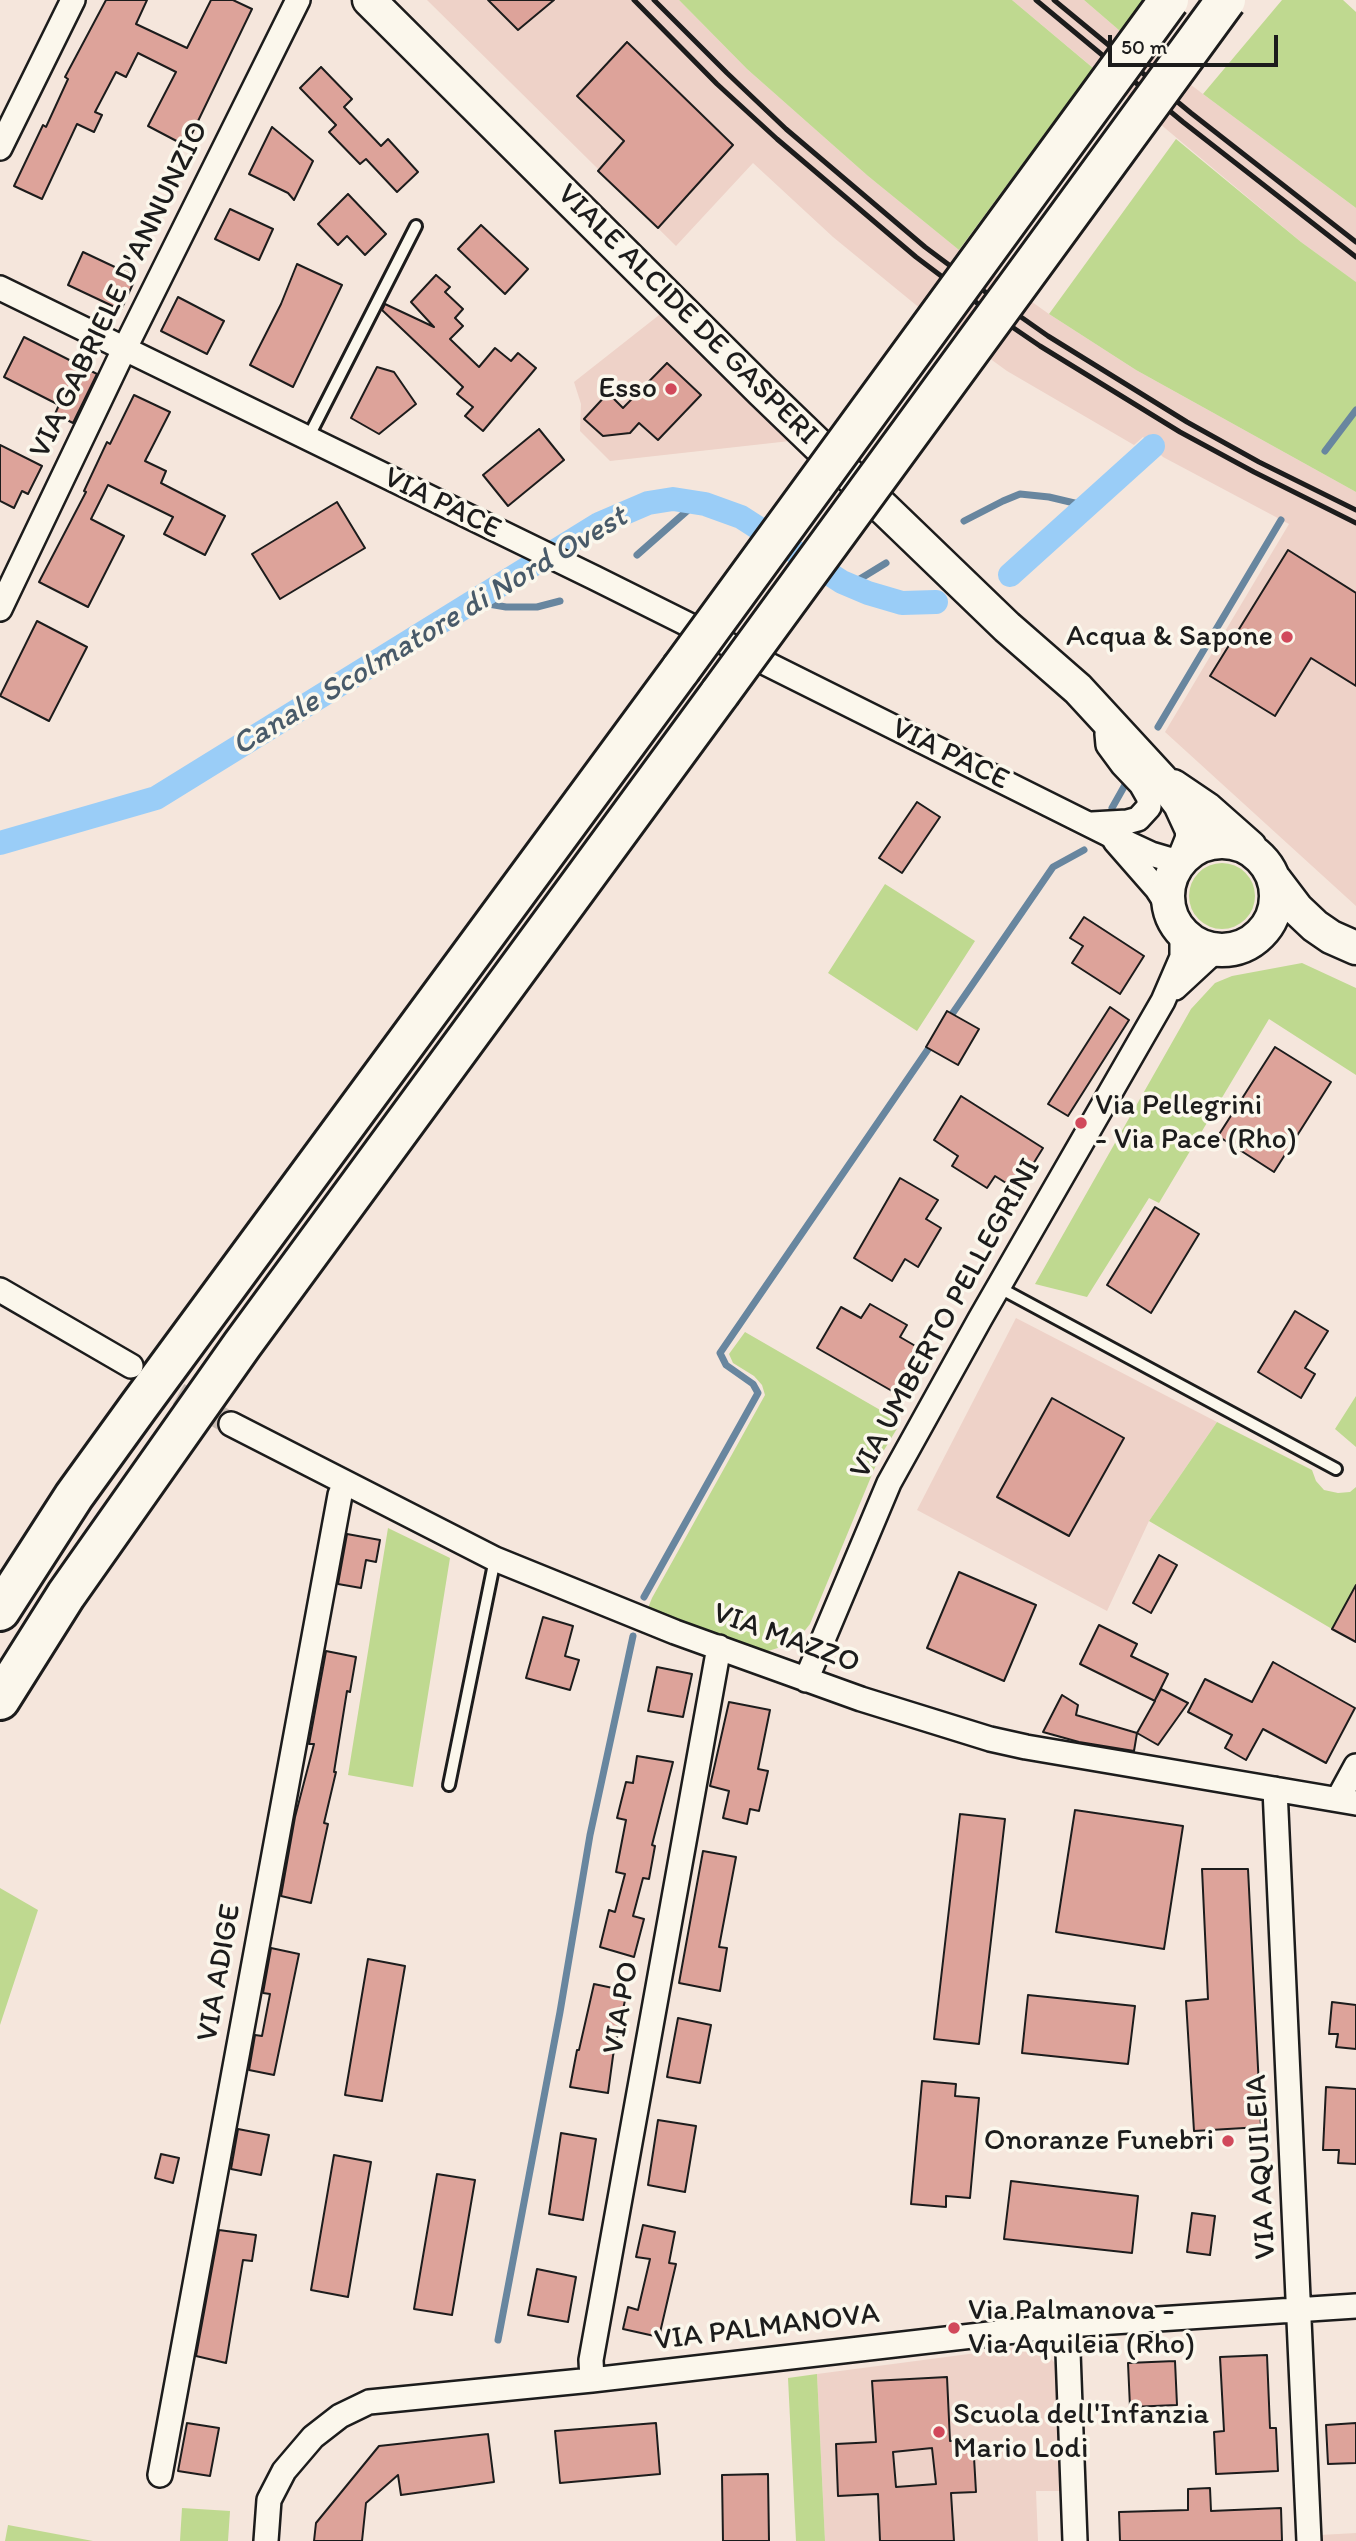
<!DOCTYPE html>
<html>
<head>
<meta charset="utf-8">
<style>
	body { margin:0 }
	#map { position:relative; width:1356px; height:2541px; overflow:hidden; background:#f5e6dc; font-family:Itim,sans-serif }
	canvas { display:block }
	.scale { position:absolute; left:1108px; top:35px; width:170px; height:32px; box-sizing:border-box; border:4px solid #1c1c1c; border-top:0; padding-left:9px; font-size:21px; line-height:24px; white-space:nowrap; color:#1c1c1c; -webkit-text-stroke:5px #fbf7ec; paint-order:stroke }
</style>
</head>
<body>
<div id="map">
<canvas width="1356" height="2541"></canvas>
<div class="scale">50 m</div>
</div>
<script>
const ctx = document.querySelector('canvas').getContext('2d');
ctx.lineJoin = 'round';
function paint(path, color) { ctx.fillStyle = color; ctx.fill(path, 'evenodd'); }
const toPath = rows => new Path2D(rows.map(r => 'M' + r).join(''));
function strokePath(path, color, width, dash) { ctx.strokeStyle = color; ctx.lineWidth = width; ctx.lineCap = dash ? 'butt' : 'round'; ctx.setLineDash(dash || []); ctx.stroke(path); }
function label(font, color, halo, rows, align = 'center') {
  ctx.font = font + ' Itim,sans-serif'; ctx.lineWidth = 7; ctx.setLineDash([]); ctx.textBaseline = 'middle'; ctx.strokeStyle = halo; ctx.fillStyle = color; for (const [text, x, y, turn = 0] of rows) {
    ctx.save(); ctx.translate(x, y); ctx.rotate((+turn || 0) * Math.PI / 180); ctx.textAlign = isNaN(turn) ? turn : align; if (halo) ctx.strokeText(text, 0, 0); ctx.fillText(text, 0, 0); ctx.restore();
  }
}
const built = toPath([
	[427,0,679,0,747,69,868,176,959,250,1049,314,1136,370,1356,492,1356,906,1165,732,1289,524,1163,457,1143,437,1134,445,1007,371,916,305,833,237,753,163,676,246],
	[1012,0,1084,0,1120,31,1203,94,1356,208,1356,282,1301,242],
	[668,308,799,440,610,461,580,431,581,404,574,382],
	[1016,1318,1217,1422,1149,1521,1107,1611,917,1510],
	[1037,2345,1056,2364,1061,2491,1036,2491,1038,2541,825,2541,817,2374],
	[1356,2533,1356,2541,1321,2541,1320,2535]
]);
const green = toPath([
	[679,0,1012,0,1093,68,959,250,868,176,747,69],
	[1084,0,1143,0,1120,31],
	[1282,0,1343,0,1356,12,1356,208,1203,94],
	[1176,139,1301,242,1356,282,1356,492,1136,370,1049,314],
	'1189 896a33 33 0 1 1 66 0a33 33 0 1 1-66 0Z',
	[885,884,975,941,917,1031,828,973],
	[1302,963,1356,988,1356,1075,1269,1019,1159,1203,1149,1198,1087,1297,1035,1284,1191,1009,1215,983,1232,976],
	[745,1332,901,1422,878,1460,810,1624,802,1634,787,1645,762,1653,646,1613,652,1598,765,1395,762,1385,754,1376,733,1363,729,1354],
	[1356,1396,1356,1447,1335,1429],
	[1217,1422,1312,1470,1316,1481,1324,1490,1338,1493,1350,1492,1356,1487,1356,1585,1332,1629,1149,1521],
	[388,1528,450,1558,413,1787,348,1775],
	[0,1888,38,1910,0,2025],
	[817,2374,825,2541,796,2541,788,2378],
	[182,2508,230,2511,228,2541,180,2541],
	[8,2525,93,2541,5,2541]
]);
const stream = toPath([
	[1325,451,1356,410],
	[964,521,1003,501,1020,494,1049,497,1087,506],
	[637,555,696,503],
	[850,585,886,563],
	[477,602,506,607,537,607,560,601],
	[1158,727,1281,520],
	[1112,808,1125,785],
	[948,1020,1053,867,1084,850],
	[644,1597,758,1393,753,1384,726,1365,720,1353,933,1042],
	[498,2340,560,2012,590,1835,633,1636]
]);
const canal = toPath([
	[1010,575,1153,446],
	[0,843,156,798,599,524,648,503,673,499,705,504,741,517,842,582,868,593,902,603,936,602]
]);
const building = toPath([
	[106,0,147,0,136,24,187,48,211,0,233,0,252,9,186,146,148,126,176,72,138,53,126,77,116,72,95,112,102,115,94,132,77,124,42,199,14,186,43,125,46,127,68,79,65,77,106,0],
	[488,0,554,0,518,30,488,0],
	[627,42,733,145,658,228,598,171,624,141,577,96,627,42],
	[321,67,352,99,344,107,381,146,388,139,418,172,397,192,366,159,360,164,329,132,336,125,300,88,321,67],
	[272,127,313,161,294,200,288,193,249,174,272,127],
	[348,194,386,234,365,255,347,236,338,245,318,224,348,194],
	[230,209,273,229,259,260,215,239,230,209],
	[481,225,528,269,505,294,458,249,481,225],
	[83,252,136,277,121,310,68,285,83,252],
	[297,264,342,285,293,387,250,365,281,304,297,264],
	[436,275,450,287,445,292,463,309,455,318,463,326,450,339,479,367,495,348,511,361,518,353,536,368,483,431,465,416,473,407,457,394,463,387,382,310,385,304,434,327,411,302,436,275],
	[178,297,224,321,207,354,161,331,178,297],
	[24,337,97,374,73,423,55,414,59,405,4,377,24,337],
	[667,363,701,395,658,440,639,423,630,433,603,436,584,419,608,393,623,408,667,363],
	[377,367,394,372,416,404,379,434,351,418,377,367],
	[134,395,170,412,145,461,166,471,161,483,225,516,205,555,164,534,173,517,108,485,91,519,124,536,88,607,39,582,86,492,84,491,107,442,110,444,134,395],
	[539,429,564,460,508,506,483,475,539,429],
	[0,445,42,466,28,494,22,491,14,508,0,501,0,445],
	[337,502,365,548,280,599,252,554,337,502],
	[1288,550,1356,593,1356,686,1311,658,1275,716,1210,676,1288,550],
	[37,621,87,647,49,721,0,696,37,621],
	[917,802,940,817,902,873,879,858,917,802],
	[1084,917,1144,956,1120,994,1072,963,1083,946,1070,938,1084,917],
	[1110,1007,1129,1020,1068,1116,1048,1104,1110,1007],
	[947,1011,979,1029,958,1065,926,1047,947,1011],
	[1275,1047,1331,1082,1274,1172,1218,1136,1275,1047],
	[961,1096,1043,1148,1017,1190,995,1176,987,1188,952,1166,958,1156,934,1140,961,1096],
	[900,1178,938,1200,926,1219,941,1228,918,1267,905,1259,892,1281,854,1258,900,1178],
	[1155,1207,1199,1234,1151,1313,1107,1285,1155,1207],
	[870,1304,907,1325,900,1337,924,1351,899,1395,817,1348,841,1307,861,1318,870,1304],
	[1295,1311,1328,1331,1305,1368,1315,1374,1301,1398,1258,1372,1295,1311],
	[1052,1398,1124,1438,1069,1536,997,1497,1052,1398],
	[347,1534,380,1540,376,1562,366,1560,361,1588,338,1584,347,1534],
	[1159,1555,1177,1565,1151,1613,1133,1603,1159,1555],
	[959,1572,1036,1605,1004,1681,927,1648,959,1572],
	[1356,1585,1356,1642,1332,1629,1356,1585],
	[543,1617,573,1626,565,1656,579,1660,570,1690,526,1678,543,1617],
	[1099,1625,1137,1644,1131,1656,1168,1674,1155,1700,1161,1689,1188,1703,1158,1745,1137,1733,1155,1701,1080,1664,1099,1625],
	[326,1651,356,1657,350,1692,347,1691,334,1772,336,1772,324,1823,328,1824,311,1903,281,1896,295,1817,314,1744,309,1744,326,1651],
	[1273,1662,1355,1708,1326,1763,1263,1729,1246,1760,1225,1748,1232,1735,1188,1712,1205,1679,1252,1702,1273,1662],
	[657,1667,692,1674,683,1717,648,1711,657,1667],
	[1062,1695,1078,1705,1076,1715,1137,1733,1134,1751,1079,1742,1043,1732,1062,1695],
	[729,1702,770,1710,758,1769,768,1771,759,1811,750,1809,747,1824,723,1818,729,1791,710,1786,729,1702],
	[637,1756,673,1762,652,1845,655,1846,649,1879,643,1878,633,1916,644,1919,634,1957,600,1947,609,1910,615,1912,625,1874,616,1872,626,1820,617,1818,626,1782,633,1783,637,1756],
	[1075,1810,1183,1826,1164,1949,1056,1932,1075,1810],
	[960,1814,1005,1819,979,2044,934,2039,960,1814],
	[703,1851,736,1857,719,1947,727,1948,720,1991,679,1983,703,1851],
	[1202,1869,1248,1869,1261,2127,1194,2131,1186,2001,1208,1999,1202,1869],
	[271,1948,299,1954,274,2075,249,2070,255,2035,262,2036,270,1994,263,1993,271,1948],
	[368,1959,405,1966,382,2101,345,2095,368,1959],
	[594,1984,627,1991,613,2056,608,2093,570,2087,577,2050,579,2050,594,1984],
	[1028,1995,1135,2006,1128,2064,1022,2053,1028,1995],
	[1332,2002,1356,2005,1356,2049,1336,2047,1338,2034,1329,2034,1332,2002],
	[678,2018,711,2025,700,2083,667,2077,678,2018],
	[922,2081,956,2084,955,2096,979,2098,970,2198,946,2196,946,2207,911,2204,922,2081],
	[1326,2087,1356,2089,1356,2164,1338,2163,1339,2150,1323,2150,1326,2087],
	[658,2120,696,2126,685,2192,648,2185,658,2120],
	[238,2129,269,2135,261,2175,231,2169,238,2129],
	[561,2133,596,2139,583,2220,549,2214,561,2133],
	[161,2154,179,2158,173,2183,155,2178,161,2154],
	[334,2155,371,2162,348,2297,311,2290,334,2155],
	[437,2174,475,2180,452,2315,414,2309,437,2174],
	[1011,2181,1138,2196,1132,2253,1004,2239,1011,2181],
	[1192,2213,1215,2216,1210,2255,1187,2252,1192,2213],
	[643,2225,675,2232,669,2263,676,2264,659,2337,623,2329,628,2307,638,2310,650,2259,636,2257,643,2225],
	[219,2230,256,2235,252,2261,243,2260,226,2363,196,2356,219,2230],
	[537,2269,576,2277,568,2322,528,2315,537,2269],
	[1267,2355,1270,2428,1276,2428,1278,2471,1216,2474,1214,2432,1224,2431,1220,2357,1267,2355],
	[1175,2361,1177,2405,1130,2407,1128,2363,1175,2361],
	[947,2377,950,2441,973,2440,976,2492,951,2493,954,2541,880,2541,878,2494,838,2496,836,2444,876,2442,872,2381,947,2377],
	[932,2448,936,2484,896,2487,893,2452,932,2448],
	[187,2423,219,2428,210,2476,178,2471,187,2423],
	[656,2423,660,2474,560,2483,555,2431,656,2423],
	[1356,2423,1356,2463,1328,2464,1326,2425,1356,2423],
	[488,2434,494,2482,401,2495,398,2475,366,2503,362,2541,314,2541,316,2523,379,2446,488,2434],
	[768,2474,769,2541,723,2541,722,2475,768,2474],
	[1210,2488,1211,2511,1281,2508,1282,2541,1120,2541,1119,2512,1188,2510,1188,2489,1210,2488]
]);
const streetTunnel = toPath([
	[149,1377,231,1424]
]);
const lane = toPath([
	[308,438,416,226],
	[998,1287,1336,1469],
	[449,1785,495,1559]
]);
const street = toPath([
	[0,148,73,0],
	[0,288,595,578,1108,834,1151,854,1168,859,1181,860],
	[0,609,119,360,298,0],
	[1092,824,1127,822,1138,819,1149,807,1149,798,1141,784,1122,764,1108,745,1107,734,1109,728],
	[1115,841,1157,889,1170,909],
	[1175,988,1216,950],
	[0,1290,131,1366],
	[231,1424,495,1559,675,1632,861,1699,990,1739,1026,1747,1356,1803],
	[806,1680,889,1483,980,1319,1163,1001,1182,957,1182,931],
	[1275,1789,1309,2541],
	[1338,1799,1356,1766],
	[1067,2325,1075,2541],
	[592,2380,591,2360,719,1647],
	[160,2475,340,1495,345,1483],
	[266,2541,269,2500,284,2471,313,2437,340,2416,369,2402,592,2380,1067,2325,1356,2306]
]);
const secondary = toPath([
	[369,0,762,391,1007,627,1078,689,1161,779,1180,804,1192,830,1192,839,1186,854],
	[1173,786,1207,809,1250,847],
	'1168 896a54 54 0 1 1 108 0a54 54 0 1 1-108 0Z',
	[1275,880,1297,909,1315,926,1331,937,1356,948]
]);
const highway = toPath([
	[0,1611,74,1496,139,1406,681,669],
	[0,1700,66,1595,242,1345,720,693]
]);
const rail = toPath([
	[634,0,717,84,777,139,916,257,977,303,1040,346,1180,432,1254,472,1356,523],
	[654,0,727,73,786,129,925,247,984,291,1048,336,1187,422,1259,462,1356,510],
	[1036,0,1183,122,1356,257],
	[1054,0,1191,113,1356,242]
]);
const highwayBridge = toPath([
	[681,669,1169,0],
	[720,693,1226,0]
]);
const markers = [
	[671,389,7,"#d1495b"],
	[1287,637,7,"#d1495b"],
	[1081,1123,7,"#d1495b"],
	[1228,2141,7,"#d1495b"],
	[954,2328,7,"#d1495b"],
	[939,2432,7,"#d1495b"]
];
const streetNames = [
	["VIA GABRIELE D'ANNUNZIO",120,290,-64],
	["VIALE ALCIDE DE GASPERI",687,315,45],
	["VIA PACE",442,504,26],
	["VIA PACE",950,755,26],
	["VIA UMBERTO PELLEGRINI",946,1319,-61],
	["VIA MAZZO",786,1639,20],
	["VIA ADIGE",220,1973,-80],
	["VIA PO",622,2008,-80],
	["VIA AQUILEIA",1262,2167,-93],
	["VIA PALMANOVA",767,2328,-7]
];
const poiNames = [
	["Esso",657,389],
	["Acqua & Sapone",1273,637],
	["Via Pellegrini",1095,1106,"left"],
	["- Via Pace (Rho)",1095,1140,"left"],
	["Onoranze Funebri",1214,2141],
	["Via Palmanova -",968,2311,"left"],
	["Via Aquileia (Rho)",968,2345,"left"],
	["Scuola dell'Infanzia",953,2415,"left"],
	["Mario Lodi",953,2449,"left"]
];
const waterNames = [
	["Canale Scolmatore di Nord Ovest",430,632,-31]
];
paint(built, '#eed2c8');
paint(green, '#bfd990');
strokePath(stream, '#68869f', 7);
strokePath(canal, '#9acdf7', 24);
paint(building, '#dda39a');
strokePath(building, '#1c1c1c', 2);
strokePath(streetTunnel, '#cabeb6', 23, [23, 11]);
strokePath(lane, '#1c1c1c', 16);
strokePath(street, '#1c1c1c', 28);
strokePath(secondary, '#1c1c1c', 37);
strokePath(highway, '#1c1c1c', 44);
strokePath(lane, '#fbf7ec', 10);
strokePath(street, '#fbf7ec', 23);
strokePath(secondary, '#fbf7ec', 32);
strokePath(highway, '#fbf7ec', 38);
strokePath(rail, '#1c1c1c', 5);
strokePath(highwayBridge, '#1c1c1c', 44, []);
strokePath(highwayBridge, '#fbf7ec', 38);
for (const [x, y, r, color] of markers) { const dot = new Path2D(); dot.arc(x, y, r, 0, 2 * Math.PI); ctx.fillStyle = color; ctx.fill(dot); strokePath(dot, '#fbf7ec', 2.5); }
label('30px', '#1c1c1c', '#fbf7ec', streetNames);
label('30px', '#1c1c1c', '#fbf7ec', poiNames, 'right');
label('italic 32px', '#485a69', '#fbf7ec', waterNames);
</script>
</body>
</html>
